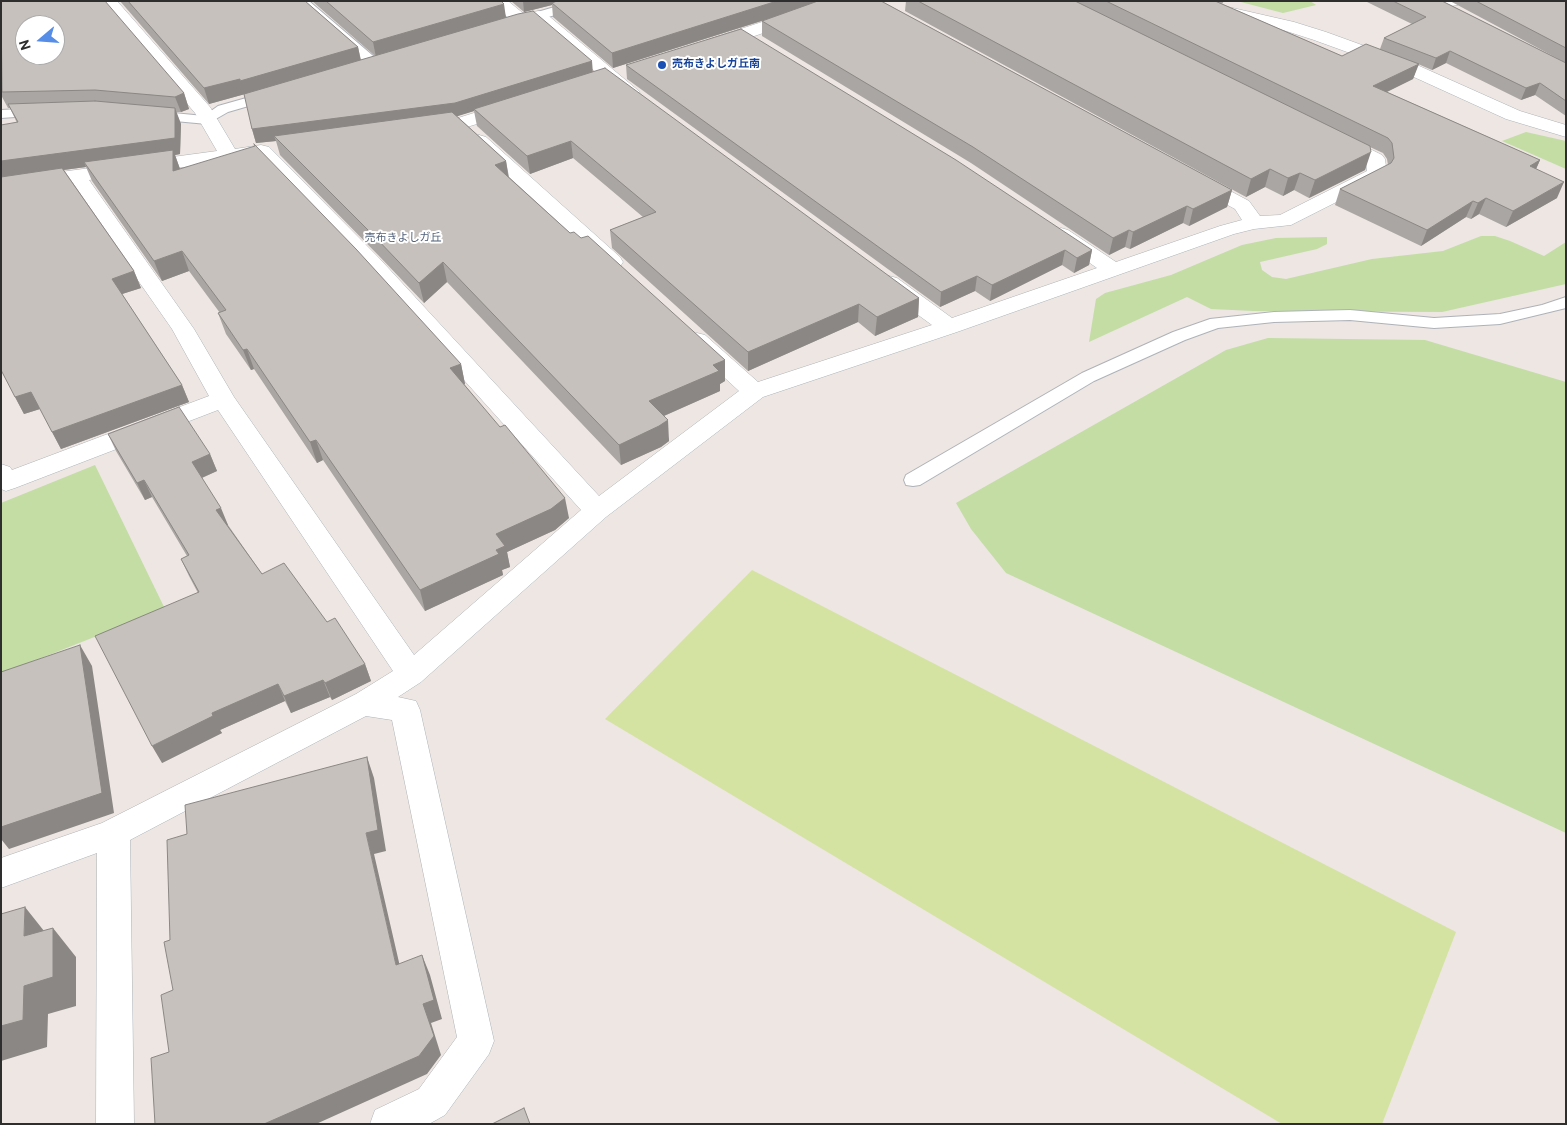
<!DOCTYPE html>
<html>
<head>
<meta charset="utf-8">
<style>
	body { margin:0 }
	#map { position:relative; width:1567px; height:1125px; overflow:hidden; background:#ede6e2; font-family:Overpass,sans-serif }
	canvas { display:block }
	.frame { position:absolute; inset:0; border:2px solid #2e2e2e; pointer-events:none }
	.north { position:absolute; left:15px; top:15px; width:50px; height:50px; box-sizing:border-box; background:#fff; border:1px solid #ababab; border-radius:50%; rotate:252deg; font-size:14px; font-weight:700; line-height:20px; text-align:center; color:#2e2e2e }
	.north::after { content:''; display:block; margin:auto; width:18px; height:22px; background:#568de6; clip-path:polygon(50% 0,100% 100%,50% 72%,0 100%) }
</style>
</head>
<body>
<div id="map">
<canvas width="1567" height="1125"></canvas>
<div class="frame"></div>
<div class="north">N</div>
</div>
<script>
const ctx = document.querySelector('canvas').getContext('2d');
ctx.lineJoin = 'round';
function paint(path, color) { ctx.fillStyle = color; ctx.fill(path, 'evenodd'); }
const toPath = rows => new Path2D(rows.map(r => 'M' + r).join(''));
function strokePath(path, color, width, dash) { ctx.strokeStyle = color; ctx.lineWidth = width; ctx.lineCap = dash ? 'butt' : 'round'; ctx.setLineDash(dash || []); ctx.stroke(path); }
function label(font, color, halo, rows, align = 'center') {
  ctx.font = font + ' Overpass,"Noto Sans JP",sans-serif'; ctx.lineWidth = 4; ctx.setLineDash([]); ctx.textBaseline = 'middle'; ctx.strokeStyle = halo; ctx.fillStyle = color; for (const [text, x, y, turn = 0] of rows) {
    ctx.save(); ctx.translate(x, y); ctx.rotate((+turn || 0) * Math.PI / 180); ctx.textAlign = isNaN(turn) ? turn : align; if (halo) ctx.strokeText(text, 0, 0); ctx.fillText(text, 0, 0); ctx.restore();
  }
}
const green = toPath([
	[1237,1,1310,1,1316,5,1283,13],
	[1526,132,1566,141,1566,169,1502,141],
	[1481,236,1495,236,1510,241,1544,256,1566,242,1566,284,1442,312,1254,311,1211,309,1187,297,1089,342,1096,299,1105,293,1171,275,1242,245,1276,238,1327,237,1327,244,1317,249,1260,262,1262,270,1272,277,1286,279,1372,259,1443,251],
	[1268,338,1425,340,1566,382,1566,833,1006,573,971,529,956,503,1226,350],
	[95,465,165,609,1,674,1,503]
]);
const pitch = toPath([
	[752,570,1456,932,1382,1124,1282,1124,605,719]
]);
const service = toPath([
	[295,1,309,1,379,61,380,64,379,67,369,67,295,1],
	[575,1,595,1,593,4,538,20,532,16,534,13,575,1],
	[271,91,278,95,276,98,228,112,207,124,153,119,146,115,153,111,204,116,218,106,271,91],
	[39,108,46,112,44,115,1,118,1,110,39,108],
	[1566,297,1566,308,1500,324,1434,328,1350,320,1274,322,1218,328,1185,340,1094,381,920,485,913,486,906,485,904,480,906,475,1082,373,1173,332,1210,319,1274,312,1350,310,1434,318,1500,314,1542,305,1566,297]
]);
const minor = toPath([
	[100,1,117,1,210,107,235,149,261,145,269,147,379,258,599,496,739,391,689,345,685,340,689,335,697,333,705,335,758,382,932,325,881,288,878,283,881,278,889,276,897,278,952,318,1097,268,1054,238,1050,234,1054,230,1061,228,1068,230,1116,262,1220,226,1242,220,1235,209,1190,185,1187,181,1190,177,1197,175,1204,177,1249,201,1260,216,1280,215,1367,171,1366,162,1330,144,1327,140,1330,136,1337,134,1344,136,1382,155,1385,159,1387,174,1384,178,1291,225,1254,229,1234,234,957,332,763,397,606,517,421,682,398,697,416,701,420,710,494,1041,489,1054,445,1115,429,1124,370,1124,375,1110,419,1089,457,1037,392,720,366,716,130,840,134,1124,96,1124,97,853,1,888,1,858,102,823,356,694,393,671,218,410,15,488,6,491,1,489,1,464,10,467,12,470,209,396,172,329,70,183,1,192,1,180,217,151,195,113,100,1],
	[257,157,363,268,581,510,414,655,234,397,194,329,89,180,257,157],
	[489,1,508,1,524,14,538,11,544,12,640,92,637,96,631,97,625,96,535,22,521,25,515,24,489,1],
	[826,1,860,1,858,5,837,8,719,48,713,49,707,48,704,44,707,40,826,1],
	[1171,1,1202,1,1294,22,1326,32,1417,65,1520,111,1566,125,1566,137,1506,119,1405,73,1314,40,1283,30,1173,5,1171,1],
	[1424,1,1460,1,1458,5,1437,8,1426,5,1424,1],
	[512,101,519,103,521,107,519,111,467,127,425,134,418,132,415,128,418,124,458,118,512,101],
	[479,135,486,137,620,257,623,262,620,267,612,268,604,267,472,145,469,141,472,137,479,135]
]);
const wall = toPath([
	[1,1,184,93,189,109,181,112,176,112,181,124,180,154,175,155,180,169,461,364,465,384,464,384,569,518,555,530,507,552,510,567,502,570,503,575,425,611,323,460,317,463,254,369,251,370,226,334,218,313,220,313,189,271,162,281,92,181,86,167,64,170,134,271,141,288,122,294,182,385,189,402,61,449,40,409,24,414,1,370,17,123,10,108,8,108,1,95],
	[120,1,305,1,358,47,361,60,375,56,312,1,501,1,506,17,593,72,919,298,918,317,875,336,858,322,748,371,612,248,610,230,643,217,573,158,530,174,477,126,474,111,457,116,506,161,509,177,570,233,725,360,725,381,720,384,720,391,664,416,669,441,661,447,621,465,447,282,424,303,380,257,280,155,276,141,256,143,252,129,245,94,209,104],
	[511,1,881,1,1232,190,1227,207,1189,226,1183,223,1130,249,1125,247,1109,255,971,163,762,36,762,21,613,68,553,17,552,5,524,12],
	[906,1,1224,1,1222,4,1220,3,1342,56,1380,49,1384,38,1412,24,1365,1,1442,1,1566,63,1566,116,1535,95,1521,100,1446,63,1432,70,1418,64,1413,79,1387,92,1540,160,1536,169,1557,198,1506,227,1479,214,1471,219,1466,217,1421,246,1335,205,1340,189,1388,165,1387,159,1383,153,1370,147,1365,170,1309,198,1294,190,1283,196,1265,187,1246,197,905,11],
	[1450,1,1566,1,1566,63],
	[626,65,1092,250,1089,265,1074,273,1062,265,990,301,975,291,940,307,627,79],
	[108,434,210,454,217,471,202,478,228,525,262,574,327,622,365,664,371,681,332,700,330,697,291,713,285,701,220,730,222,733,162,763,198,593,189,576,181,559,187,556,152,497,145,500,116,451]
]);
const shadedWall = toPath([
	[523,1,566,1,552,3,552,5,524,12],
	[777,1,824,1,613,68,612,53],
	[504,4,506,18,376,57,373,42],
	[358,47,361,62,209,104,204,88],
	[1450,51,1446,63,1432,70,1436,58],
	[592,61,593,74,474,109,474,111,458,116,279,140,274,136,276,141,256,143,252,129],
	[1419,64,1413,79,1368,101,1373,86],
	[1540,83,1535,95,1521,100,1526,88],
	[184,93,189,109,181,112,175,97],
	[175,108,181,124,180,154,175,155,180,169,180,190,84,162,86,167,1,178,1,161],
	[571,141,573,158,530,174,527,156],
	[1371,152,1365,170,1309,198,1315,180],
	[1540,160,1533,176,1530,166],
	[506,161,509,181,495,165],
	[1270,169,1265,187,1246,197,1251,179],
	[1300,173,1294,190,1283,196,1288,178],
	[1564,182,1557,198,1506,227,1513,211],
	[1232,190,1227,207,1189,226,1193,209],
	[1486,198,1479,214,1471,219,1478,203],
	[1473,201,1466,217,1421,246,1427,230],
	[1187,206,1183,223,1130,249,1133,232],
	[1129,230,1125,247,1109,255,1113,238],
	[1065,250,1062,265,990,301,992,285],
	[1092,250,1089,265,1074,273,1077,258],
	[182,251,189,271,162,281,154,261],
	[443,262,447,282,424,303,419,283],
	[134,271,141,288,119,295,112,279],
	[977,276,975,291,940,307,941,292],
	[919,298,918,317,875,336,877,317],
	[859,304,858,322,748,371,748,352],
	[247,349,254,369,251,370,243,350],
	[725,360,725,381,720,384,720,391,650,422,649,401,713,365],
	[461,364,465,384,455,388,450,368],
	[182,385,189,402,61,449,52,432],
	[31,392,40,409,24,414,15,397],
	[668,420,669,441,661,447,621,465,619,445],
	[316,440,323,460,317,463,310,442],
	[210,454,217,471,199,479,192,462],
	[144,480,152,497,145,500,137,483],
	[565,498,569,518,555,530,507,552,510,567,502,570,503,575,425,611,420,590,496,550,496,534],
	[221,508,228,525,224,527,216,510],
	[80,645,92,666,114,813,9,849,1,839,1,827],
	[365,664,371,681,332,700,325,683],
	[323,680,330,697,291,713,284,696],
	[278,684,285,701,220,730,222,733,162,763,152,746,212,713],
	[367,757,374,778,386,851,374,854,404,984,396,965,366,833],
	[25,907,48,936,24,936],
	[53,928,76,957,76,1006,48,1014,47,1047,1,1061,1,1026,24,986],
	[422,955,430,975,442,1019,431,1023,441,1055,427,1074,316,1124,264,1124,423,1004]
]);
const building = toPath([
	[1,1,105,1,184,93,175,97,95,90,2,92,1,1],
	[25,25,55,25,55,55,25,55,25,25],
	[128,1,305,1,358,47,240,81,240,79,204,88,128,1],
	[326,1,501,1,504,4,373,42,326,1],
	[557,1,777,1,612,53,552,3,557,1],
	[818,1,881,1,1232,190,1193,209,1187,206,1133,232,1129,230,1113,238,973,147,762,21,818,1],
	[918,1,1075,1,1370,146,1371,152,1315,180,1300,173,1288,178,1270,169,1251,179,918,1],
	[1106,1,1215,1,1342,56,1366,44,1419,64,1373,86,1540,160,1530,166,1564,182,1513,211,1486,198,1478,203,1473,201,1427,230,1340,189,1391,163,1394,158,1392,143,1388,138,1106,1],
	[1393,1,1442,1,1566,63,1566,101,1540,83,1526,88,1450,51,1436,58,1384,38,1426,17,1393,1],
	[1476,1,1566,1,1566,48,1476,1],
	[533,11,592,61,455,103,252,129,244,94,518,14,533,11],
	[741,29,956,160,1092,250,1077,258,1065,250,992,285,977,276,941,292,626,65,741,29],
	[605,68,919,298,877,317,859,304,748,352,610,230,656,212,571,141,527,156,474,109,605,68],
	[95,101,175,108,175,138,1,161,1,125,18,122,8,104,95,101],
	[452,112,506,161,495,165,570,233,574,232,581,238,588,236,725,360,713,365,719,371,649,401,668,420,659,426,619,445,443,262,419,283,375,237,274,136,452,112],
	[254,144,356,249,461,364,450,368,500,427,505,425,565,498,551,509,496,534,505,546,496,550,499,554,420,590,316,440,310,442,247,349,243,350,218,313,226,310,182,251,154,261,84,162,173,150,173,171,255,146,254,144],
	[62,168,134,271,112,279,182,385,52,432,31,392,15,397,1,370,1,177,62,168],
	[179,407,210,454,192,462,221,508,216,510,262,574,284,563,327,622,335,618,365,664,325,683,323,680,284,696,278,684,212,713,213,716,152,746,95,636,199,592,181,559,189,555,144,480,137,483,108,434,179,407],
	[80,645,102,793,1,827,1,672,80,645],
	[367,757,378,830,366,833,396,965,422,955,434,1000,423,1004,434,1036,419,1056,264,1124,155,1124,151,1058,169,1052,161,995,173,990,164,942,170,940,167,840,187,834,185,805,367,757],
	[25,907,24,936,53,928,53,977,24,986,23,1020,1,1026,1,914,25,907],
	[524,1108,530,1124,492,1124,524,1108]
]);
const markers = [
	[662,65,5,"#1a4fb4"]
];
const farTransitnames = [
	["売布きよしガ丘南",672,65]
];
const farNeighbourhoodnames = [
	["売布きよしガ丘",403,239]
];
paint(green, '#c3dda5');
paint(pitch, '#d4e3a2');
strokePath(service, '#aeb2b8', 2);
strokePath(minor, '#aeb2b8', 1);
paint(service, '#fff');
paint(minor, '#fff');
paint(wall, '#aaa6a3');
paint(shadedWall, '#8b8784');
paint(building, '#c6c1bd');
strokePath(building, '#8b8784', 1);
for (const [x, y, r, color] of markers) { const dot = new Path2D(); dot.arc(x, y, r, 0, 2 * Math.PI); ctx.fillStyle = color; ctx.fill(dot); strokePath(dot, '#fff', 2); }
label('bold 11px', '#164399', '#fff', farTransitnames, 'left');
label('11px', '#52617a', '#fff', farNeighbourhoodnames);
</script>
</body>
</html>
